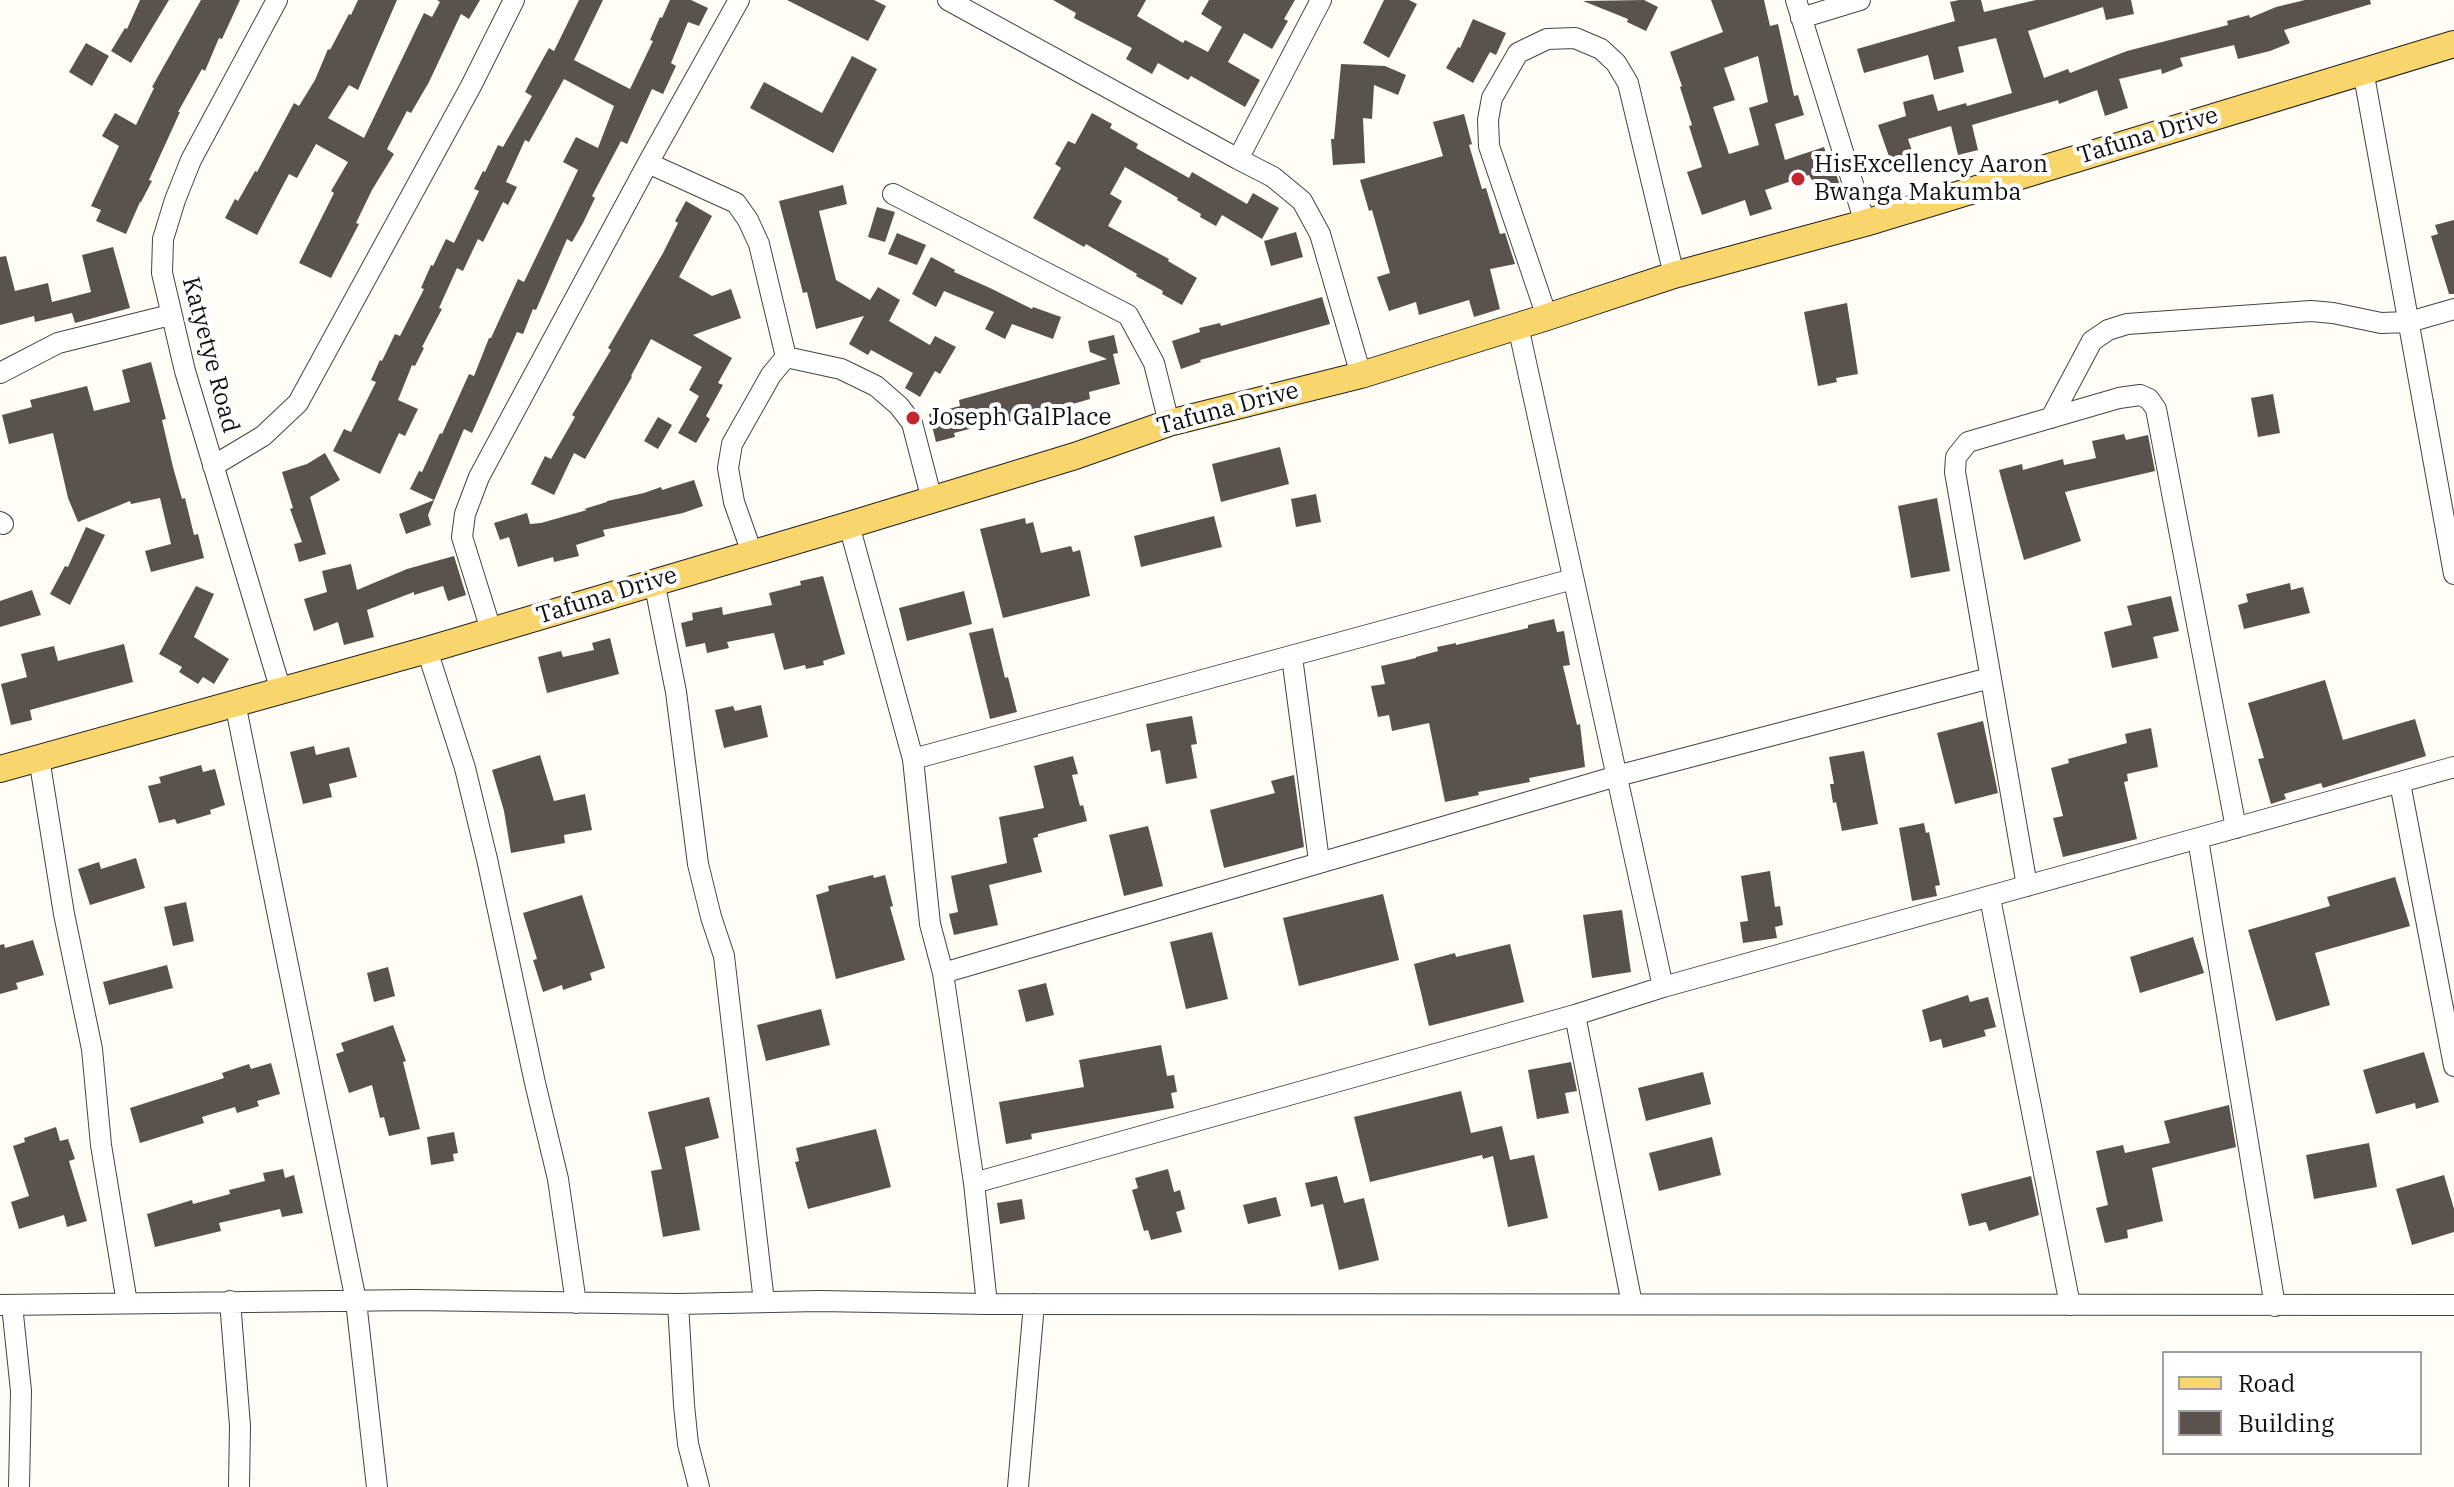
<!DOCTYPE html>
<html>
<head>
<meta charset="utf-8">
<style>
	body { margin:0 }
	#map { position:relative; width:2454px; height:1487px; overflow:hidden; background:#fffdf5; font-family:"IBM Plex Serif",serif }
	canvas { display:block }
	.legend { position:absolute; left:2162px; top:1351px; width:260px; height:104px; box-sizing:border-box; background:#fff; border:2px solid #a0a0a0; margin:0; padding:10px 14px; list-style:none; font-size:24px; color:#111 }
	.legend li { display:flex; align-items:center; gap:16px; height:40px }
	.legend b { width:40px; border:2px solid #a0a0a0 }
</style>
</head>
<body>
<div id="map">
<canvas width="2454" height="1487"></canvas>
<ul class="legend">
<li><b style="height:10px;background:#f9d66b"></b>Road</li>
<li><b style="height:22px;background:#5a524d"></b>Building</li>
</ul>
</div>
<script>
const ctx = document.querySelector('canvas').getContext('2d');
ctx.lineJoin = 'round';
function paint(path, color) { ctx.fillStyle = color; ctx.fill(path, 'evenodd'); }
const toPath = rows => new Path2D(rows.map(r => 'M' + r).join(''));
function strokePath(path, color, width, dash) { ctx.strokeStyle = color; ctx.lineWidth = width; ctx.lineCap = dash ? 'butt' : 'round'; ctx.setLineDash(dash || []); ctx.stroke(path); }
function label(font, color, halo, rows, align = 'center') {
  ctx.font = font + ' "IBM Plex Serif",serif'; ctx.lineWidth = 8; ctx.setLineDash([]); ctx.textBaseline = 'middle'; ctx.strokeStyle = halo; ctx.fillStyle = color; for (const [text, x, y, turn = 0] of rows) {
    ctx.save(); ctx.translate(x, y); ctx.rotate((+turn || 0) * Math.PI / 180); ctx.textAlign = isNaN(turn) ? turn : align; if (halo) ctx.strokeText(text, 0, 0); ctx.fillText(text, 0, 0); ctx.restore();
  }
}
const building = toPath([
	[140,0,169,0,131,63,111,51,125,28,127,29],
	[201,0,240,0,222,39,219,38,205,71,202,69,178,112,180,112,149,180,152,181,141,202,140,202,126,234,96,221,101,210,91,206,119,146,102,136,115,113,136,125,154,88,152,87],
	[358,0,397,0,358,90,349,85,328,118,364,138,424,13,432,17,440,2,437,0,480,0,469,19,461,14,429,82,411,113,407,111,387,149,394,154,372,190,356,223,359,224,331,278,299,263,334,193,331,191,348,162,316,144,297,178,289,174,257,235,225,218,235,199,238,201,255,171,257,172,294,103,299,106,315,80,328,49,330,50,349,14,351,15],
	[579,0,603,0,574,60,630,89,653,41,650,40,660,17,662,18,670,0,691,0,708,8,699,26,688,22,671,63,676,66,663,94,652,89,627,144,621,141,592,196,595,198,583,223,572,242,567,239,536,310,533,309,523,334,517,332,472,433,464,429,428,515,431,525,406,534,399,514,434,500,410,489,419,471,422,472,440,433,442,434,469,374,474,376,489,338,491,338,518,279,524,282,578,170,563,162,576,137,598,148,614,106,564,79,529,142,525,140,506,182,517,187,508,205,503,202,483,242,478,239,463,271,457,268,439,308,442,309,422,347,424,348,415,366,412,365,398,400,418,409,405,436,399,433,380,474,333,451,344,429,351,432,376,382,371,380,380,360,382,361,395,334,400,336,424,289,421,288,431,265,433,266,446,239,454,243,479,191,474,189,483,171,485,172,498,145,503,147,532,96,525,92,535,73,549,48,554,51],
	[787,0,874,0,886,6,868,41],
	[1053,0,1146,0,1137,16,1183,43,1185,40,1208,52,1222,27,1201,14,1209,0,1295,0,1284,19,1288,21,1272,49,1244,33,1228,62,1260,80,1245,107,1191,76,1188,80,1158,63,1152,74,1126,59,1132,48,1074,18,1076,13],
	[1384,0,1409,0,1417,4,1389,58,1363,43],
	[1644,0,1658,7,1646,31,1627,22,1628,19,1583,1],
	[1711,0,1764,0,1770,26,1778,24,1794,96,1798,95,1804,115,1775,124,1785,160,1824,147,1833,175,1836,174,1842,191,1824,201,1809,175,1765,190,1772,209,1750,216,1745,200,1702,215,1687,172,1702,167,1689,126,1692,125,1680,87,1682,86,1670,52,1723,32],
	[1758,56,1768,102,1749,108,1759,145,1729,154,1713,107,1735,100,1724,68],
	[1959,0,1981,0,1984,12,2036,0,2131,0,2134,14,2106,20,2103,7,2028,31,2044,78,2068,69,2070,73,2127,51,2228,25,2227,21,2249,15,2250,18,2276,7,2305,0,2370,0,2371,4,2284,30,2290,43,2270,51,2238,59,2234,45,2180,58,2183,66,2162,74,2161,69,2119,79,2128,108,2105,116,2097,90,2059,104,2058,100,1972,125,1978,150,1958,155,1951,126,1908,139,1913,154,1891,162,1878,125,1906,116,1903,102,1933,94,1938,111,1966,103,1967,106,2012,93,1996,38,1958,47,1964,72,1934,80,1928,55,1864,73,1857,49,1955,21,1950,2],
	[1473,19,1506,33,1496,55,1490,52,1473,83,1446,68,1458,47,1460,48],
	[86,43,109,56,92,86,69,72],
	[852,56,877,69,833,153,750,108,764,82,822,113],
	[1341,64,1385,66,1406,75,1398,95,1374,85,1372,119,1363,118,1365,163,1333,165,1331,139,1334,139],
	[1092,113,1112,124,1110,128,1138,144,1136,148,1189,178,1192,172,1247,204,1253,193,1279,208,1262,239,1222,215,1216,226,1200,217,1201,214,1177,200,1178,198,1125,167,1110,194,1122,201,1108,226,1169,259,1168,261,1197,278,1182,305,1162,294,1163,291,1136,276,1137,274,1086,244,1084,247,1033,218,1061,168,1055,164,1068,141,1075,144],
	[1464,114,1472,144,1469,145,1482,189,1486,188,1500,234,1505,233,1515,264,1490,269,1500,309,1474,317,1469,300,1419,315,1416,302,1389,311,1377,277,1390,273,1372,210,1369,211,1360,180,1443,156,1433,122],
	[843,185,847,204,819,211,836,280,870,300,878,287,900,300,889,321,930,345,935,336,956,347,940,374,935,371,920,397,905,388,913,373,871,350,868,355,849,344,864,316,816,329,807,292,803,293,779,201],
	[686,201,712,216,679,277,712,296,731,289,741,318,693,335,732,358,718,383,723,385,706,416,710,419,696,443,678,433,699,396,689,390,702,367,651,339,631,376,632,377,585,459,574,453,554,495,531,484,545,456,551,459,575,417,572,415,611,350,608,348,663,253,678,223,675,221],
	[877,207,895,212,885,242,868,237],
	[2454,220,2454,294,2449,294,2431,236,2438,234,2435,225],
	[1296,232,1303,257,1271,266,1264,241],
	[897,233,926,245,917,265,888,254],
	[113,247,130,308,75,323,72,313,35,322,34,316,0,325,0,257,6,256,15,291,48,283,52,302,91,292,82,255],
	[931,257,955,270,954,272,990,288,1032,309,1033,307,1061,317,1053,339,1012,324,1005,339,985,329,994,312,944,291,936,307,912,294],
	[1322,297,1330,324,1200,360,1201,362,1181,369,1172,341,1200,332,1199,328,1220,323,1221,326],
	[1847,303,1858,374,1836,378,1837,382,1818,386,1804,312],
	[1114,335,1118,353,1113,354,1120,384,1089,392,1090,399,1021,419,1001,424,1000,421,954,433,955,437,936,442,929,414,960,406,959,400,1107,359,1090,352,1088,341],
	[151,362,166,419,162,420,173,467,182,499,185,498,194,535,198,534,204,558,151,572,145,551,171,544,160,498,131,504,130,501,78,522,68,498,53,433,9,444,2,415,32,407,30,400,87,386,94,411,130,402,122,370],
	[2273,394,2280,433,2258,437,2251,398],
	[658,417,672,425,658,449,644,441],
	[2124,434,2126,440,2148,435,2155,471,2065,492,2081,541,2024,560,1999,470,2022,464,2023,470,2063,459,2064,465,2096,458,2092,441],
	[1280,447,1289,484,1221,502,1212,464],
	[325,453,340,480,310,497,326,554,299,562,294,544,302,542,290,509,293,508,282,472,307,464],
	[694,480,703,506,683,513,603,530,605,536,576,545,579,556,554,562,553,557,518,567,509,537,500,540,494,523,527,513,530,524,541,523,587,510,584,509,607,502,607,501,644,493,661,487,662,490],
	[1316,494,1321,522,1296,527,1291,499],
	[1937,498,1950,571,1911,578,1898,506],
	[1214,516,1222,547,1141,567,1134,536],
	[1025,518,1026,524,1033,522,1041,553,1071,546,1073,552,1080,550,1090,596,1003,618,980,529],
	[86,527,105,535,70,605,50,594,65,566,68,567],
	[454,556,466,595,448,601,443,586,414,595,414,592,367,610,374,637,344,645,338,622,314,631,304,599,327,592,322,571,351,564,357,590,407,569],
	[823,576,845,654,823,661,824,665,806,669,805,665,784,670,774,633,727,642,729,648,707,653,705,643,686,647,681,623,693,620,692,613,722,607,723,615,772,605,769,593,801,585,800,581],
	[2290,583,2291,590,2303,587,2310,613,2244,629,2238,605,2248,602,2246,594],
	[196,586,214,594,194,637,229,659,214,684,203,677,198,684,179,672,182,667,159,654],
	[32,590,41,615,0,627,0,601],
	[964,591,972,624,907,641,899,608],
	[2171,596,2179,631,2153,637,2158,658,2112,668,2104,632,2132,625,2127,606],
	[1554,619,1557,632,1564,631,1570,665,1563,666,1577,725,1580,724,1585,767,1529,778,1530,782,1478,792,1479,795,1445,802,1429,723,1392,731,1389,715,1378,717,1371,686,1385,684,1381,666,1416,658,1416,657,1438,651,1437,647,1456,643,1456,645,1528,628,1528,625],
	[993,628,1005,678,1008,677,1017,712,990,719,969,633],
	[610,638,619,674,547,693,538,657,561,651,563,657,594,650,592,643],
	[124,644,133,682,30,710,32,720,11,725,1,684,27,677,21,654,54,646,58,661],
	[2325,680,2343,740,2415,719,2426,756,2323,788,2321,783,2284,794,2286,799,2271,804,2258,759,2264,758,2248,703],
	[761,705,768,737,724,748,715,710,733,706,735,711],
	[1192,716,1197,744,1191,745,1197,778,1166,784,1160,750,1151,752,1146,724],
	[1983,721,1998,793,1955,804,1937,733],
	[2151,728,2158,767,2127,774,2128,781,2124,782,2137,839,2063,857,2053,818,2063,816,2051,768,2069,763,2068,759,2127,743,2125,734],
	[314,746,316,755,349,747,357,777,329,784,332,797,303,804,290,752],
	[1864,751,1878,824,1842,831,1836,802,1833,803,1830,784,1834,784,1829,757],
	[540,755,554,801,585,794,592,830,564,835,565,843,511,853,504,811,492,770],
	[1073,756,1078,774,1072,775,1080,806,1083,805,1087,821,1038,834,1038,837,1033,838,1042,872,989,885,998,925,954,935,949,914,958,912,951,876,1007,863,999,817,1044,808,1034,766],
	[201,765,203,772,215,769,225,805,210,810,211,814,177,824,175,819,159,823,148,786,161,783,159,777],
	[1294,775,1304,847,1224,868,1210,810,1275,793,1271,781],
	[1924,823,1926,833,1929,832,1940,885,1935,886,1937,896,1912,901,1899,828],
	[1148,826,1163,886,1124,896,1109,835],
	[136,858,145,888,90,905,78,869,99,862,101,869],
	[1770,871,1775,907,1780,906,1783,925,1775,927,1777,938,1743,943,1740,922,1748,921,1741,876],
	[873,875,874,878,885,875,893,906,890,907,905,960,836,979,816,895,829,891,828,886],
	[2395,877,2410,926,2315,953,2330,1005,2276,1021,2248,930,2330,906,2327,897],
	[1383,894,1399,960,1299,986,1283,918],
	[582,895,605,968,590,973,592,980,563,990,562,985,543,992,533,960,537,959,523,913],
	[186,902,194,941,173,946,164,907],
	[1622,910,1631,972,1592,978,1583,915],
	[1212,932,1228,999,1186,1009,1170,942],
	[2193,937,2204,973,2140,993,2130,957],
	[33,940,44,975,16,983,18,989,0,994,0,945,4,944,5,948],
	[1510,944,1524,1002,1429,1026,1414,964,1455,953,1456,957],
	[167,965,173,988,109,1005,103,982],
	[388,967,395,996,374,1002,367,973],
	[1046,983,1054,1015,1026,1022,1018,990],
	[1968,995,1970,1002,1988,997,1996,1027,1984,1030,1986,1036,1943,1048,1941,1039,1930,1042,1922,1010],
	[821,1009,830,1045,766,1061,757,1025],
	[393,1025,406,1061,403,1062,420,1129,389,1136,384,1117,380,1118,372,1085,349,1093,336,1054,344,1051,341,1043],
	[1161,1045,1167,1076,1174,1075,1177,1092,1171,1093,1174,1108,1031,1134,1032,1139,1006,1144,999,1102,1084,1087,1079,1060],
	[2424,1052,2439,1102,2416,1109,2415,1103,2376,1114,2363,1070],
	[1571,1062,1577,1091,1565,1093,1569,1113,1537,1119,1528,1070],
	[271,1063,280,1094,257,1101,259,1106,237,1113,235,1107,202,1117,204,1123,140,1143,130,1108,224,1078,222,1073,249,1064,251,1069],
	[1703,1072,1711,1104,1646,1121,1638,1088],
	[1461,1091,1471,1133,1502,1126,1510,1160,1534,1155,1548,1218,1508,1227,1493,1156,1483,1159,1482,1155,1370,1182,1354,1117],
	[709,1097,719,1138,685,1147,700,1230,663,1237,651,1171,662,1169,648,1112],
	[2229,1105,2236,1147,2152,1168,2163,1221,2127,1230,2128,1238,2105,1243,2096,1208,2108,1205,2096,1151,2123,1145,2125,1153,2170,1143,2164,1121],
	[56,1127,60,1141,68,1139,75,1159,69,1161,87,1221,67,1227,64,1215,19,1229,11,1202,29,1196,13,1146,25,1142,24,1138],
	[876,1129,891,1187,808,1209,795,1162,799,1161,796,1148],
	[454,1132,458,1153,453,1154,454,1161,431,1165,427,1137],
	[1712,1137,1721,1175,1659,1191,1649,1153],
	[2369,1143,2377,1187,2314,1199,2306,1155],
	[283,1169,285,1178,294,1175,303,1213,282,1217,280,1209,219,1223,221,1231,155,1247,147,1214,192,1200,193,1204,230,1194,229,1190,265,1181,263,1173],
	[1168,1169,1174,1192,1180,1190,1185,1209,1176,1212,1182,1232,1151,1240,1148,1230,1144,1231,1132,1190,1138,1188,1135,1178],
	[2444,1175,2454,1209,2454,1232,2412,1245,2396,1189],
	[1337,1176,1344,1203,1364,1198,1379,1260,1339,1270,1323,1204,1311,1207,1305,1183],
	[2031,1176,2039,1215,1989,1231,1986,1222,1969,1226,1961,1194],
	[1276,1197,1281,1216,1248,1224,1243,1205],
	[1022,1199,1025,1219,1000,1224,997,1203]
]);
const minor = toPath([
	[277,0,191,160,175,200,163,239,162,273,185,371,281,691],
	[948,0,1238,159,1273,177,1302,201,1320,234,1361,375],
	[1796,0,1865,223],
	[1801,18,1860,0],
	[2363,70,2454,574],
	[1238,159,1321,0],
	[648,163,736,203,748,220,759,244,786,357],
	[893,194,1128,315,1154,363,1169,423],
	[1547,317,1489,146,1488,120,1492,98,1518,53,1547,39,1575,38,1601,49,1616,63,1628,83,1674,275],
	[1518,326,1663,987],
	[786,357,841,369,876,386,899,406,912,423,932,500],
	[0,373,58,343,170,315],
	[2051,418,2092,341,2108,330,2127,324,2311,311,2333,313,2381,323,2409,322,2454,309],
	[213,466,263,436,298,403,471,86,514,0],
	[0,522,3,524],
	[849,525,913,759,930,924,943,973,974,1183,987,1304],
	[752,553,734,502,728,468,732,444,771,375,786,357],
	[654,581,676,692,698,864,711,917,724,956,764,1302],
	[491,630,462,537,465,514,479,477,648,163,739,0],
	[427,650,465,768,487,859,535,1083,558,1179,576,1303],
	[1292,657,1319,861],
	[235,703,356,1301,377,1487],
	[39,758,64,914,92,1049,101,1145,127,1303],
	[913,759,1573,579],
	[2400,783,2454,1066],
	[2198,839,2275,1306],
	[2027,886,1955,472,1956,457,1968,442,2119,398,2140,395,2149,399,2156,409,2236,828],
	[1990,898,2070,1305],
	[943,973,1617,776,1990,678],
	[1575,1015,1632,1304],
	[974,1183,1575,1015,1663,987,2454,767],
	[230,1301,240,1426,239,1487],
	[678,1304,684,1405,688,1444,699,1487],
	[0,1305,415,1300,678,1304,819,1301,987,1304,2454,1305],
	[12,1305,21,1391,19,1487],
	[1018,1487,1034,1304]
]);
const major = toPath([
	[0,769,427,650,849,525,1075,456,1169,423,1361,375,1547,317,1674,275,1865,223,2454,44]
]);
const markers = [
	[1798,179,8,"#c4262e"],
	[913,418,8,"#c4262e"]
];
const streetNames = [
	["Tafuna Drive",2148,136,-17],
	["Katyetye Road",210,355,75],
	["Tafuna Drive",1228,409,-15],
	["Tafuna Drive",607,596,-17]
];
const poiNames = [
	["HisExcellency Aaron",1814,165],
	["Bwanga Makumba",1814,193],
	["Joseph GalPlace",929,418]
];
paint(building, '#5a524d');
strokePath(minor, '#444', 22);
strokePath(major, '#222', 28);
strokePath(minor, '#fff', 20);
strokePath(major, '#f9d66b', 26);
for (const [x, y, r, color] of markers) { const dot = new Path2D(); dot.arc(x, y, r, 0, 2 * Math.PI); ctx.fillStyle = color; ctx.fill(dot); strokePath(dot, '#fff', 3); }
label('24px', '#111', '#fff', streetNames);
label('24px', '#111', '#fff', poiNames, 'left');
</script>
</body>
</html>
